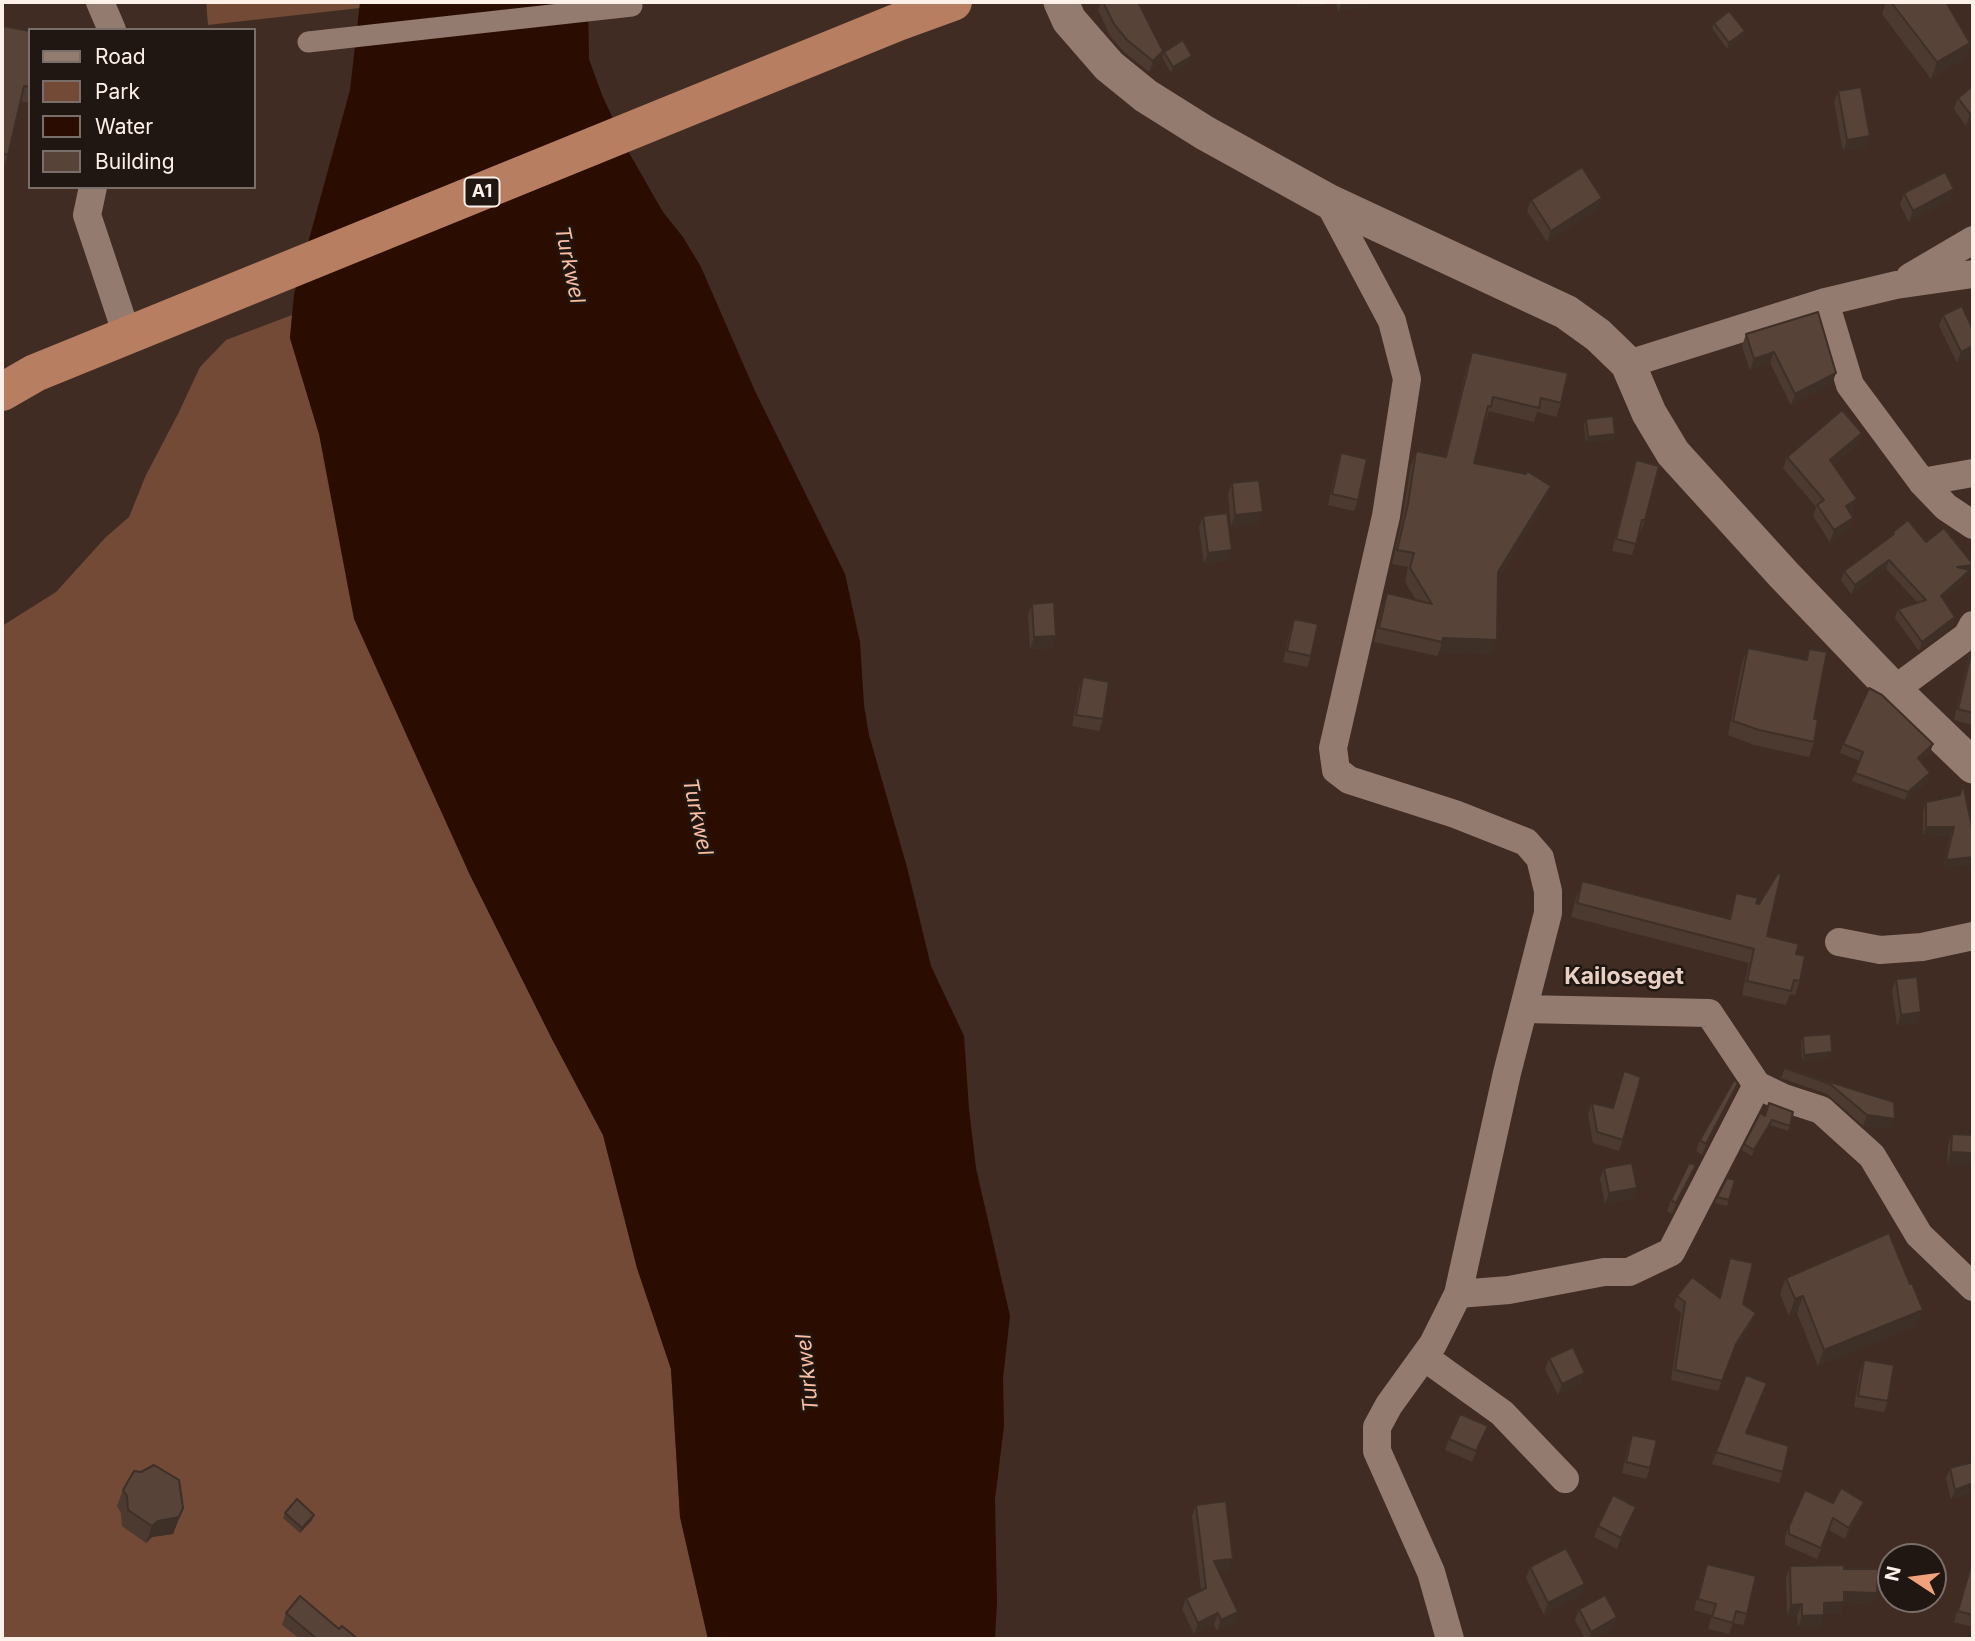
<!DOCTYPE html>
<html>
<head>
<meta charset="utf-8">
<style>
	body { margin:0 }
	#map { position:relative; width:1975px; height:1641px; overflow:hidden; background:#402c22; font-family:Inter,sans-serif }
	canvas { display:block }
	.frame { position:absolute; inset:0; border:4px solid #fef1ea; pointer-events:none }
	.legend { position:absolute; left:28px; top:28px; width:228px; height:161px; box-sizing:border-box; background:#201713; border:2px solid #796e69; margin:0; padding:9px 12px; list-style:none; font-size:21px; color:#fef1ea }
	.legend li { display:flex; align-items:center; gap:14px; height:35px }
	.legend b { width:35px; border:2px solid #796e69 }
	.north { position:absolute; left:1877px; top:1543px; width:70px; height:70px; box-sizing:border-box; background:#201713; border:2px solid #796e69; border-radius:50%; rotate:283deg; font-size:19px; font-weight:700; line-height:28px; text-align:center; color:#fef1ea }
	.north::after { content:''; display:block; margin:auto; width:24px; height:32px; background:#f0a27a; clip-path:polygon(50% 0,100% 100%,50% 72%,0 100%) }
</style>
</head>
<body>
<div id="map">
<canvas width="1975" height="1641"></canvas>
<div class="frame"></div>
<ul class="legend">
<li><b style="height:9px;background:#937b6f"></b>Road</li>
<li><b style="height:19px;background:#724a36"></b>Park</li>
<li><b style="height:19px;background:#2b0d00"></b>Water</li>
<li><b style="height:19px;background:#584338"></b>Building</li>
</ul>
<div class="north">N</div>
</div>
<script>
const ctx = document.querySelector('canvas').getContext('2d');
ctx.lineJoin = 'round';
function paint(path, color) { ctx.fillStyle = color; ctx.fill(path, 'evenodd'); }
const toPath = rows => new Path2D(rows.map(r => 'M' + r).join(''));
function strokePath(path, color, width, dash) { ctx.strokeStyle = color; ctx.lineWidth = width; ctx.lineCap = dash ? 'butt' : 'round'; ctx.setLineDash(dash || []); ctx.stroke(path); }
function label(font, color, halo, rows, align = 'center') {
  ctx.font = font + ' Inter,sans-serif'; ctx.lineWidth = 5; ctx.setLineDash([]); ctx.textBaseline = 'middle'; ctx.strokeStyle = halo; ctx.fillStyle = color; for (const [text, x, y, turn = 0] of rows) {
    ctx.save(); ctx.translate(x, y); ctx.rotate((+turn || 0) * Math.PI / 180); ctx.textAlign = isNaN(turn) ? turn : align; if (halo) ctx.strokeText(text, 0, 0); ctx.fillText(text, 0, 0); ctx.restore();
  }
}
const green = toPath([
	[206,2,360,2,360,8,208,25],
	[292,315,290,338,319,434,469,873,552,1039,603,1135,637,1268,671,1369,680,1517,708,1639,2,1639,2,626,56,592,105,538,129,517,146,475,178,414,200,367,226,340]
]);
const water = toPath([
	[360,2,588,2,589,59,602,95,628,151,663,212,683,237,701,267,755,391,845,574,860,642,864,705,869,735,907,867,931,966,964,1036,969,1109,976,1168,1010,1316,1003,1378,1004,1426,995,1499,997,1602,995,1639,708,1639,680,1517,671,1369,637,1268,603,1135,552,1039,469,873,354,619,319,434,290,338,294,294,350,90]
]);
const pedestrian = toPath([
	[308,42,632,6]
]);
const minor = toPath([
	[100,2,112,30],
	[93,187,87,215,127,335],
	[1328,201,1392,321,1407,379,1386,516,1333,748,1336,770,1349,780,1455,814,1526,842,1540,858,1548,891,1548,913,1507,1073,1458,1294,1433,1344,1389,1405,1377,1427,1377,1451,1431,1572,1450,1639],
	[1910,277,1973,240],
	[1825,302,1850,385,1922,482,1946,507,1973,525],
	[1628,364,1825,302,1896,285,1973,274],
	[1922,482,1973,473],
	[1894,690,1967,636,1973,625],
	[1839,942,1880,950,1922,947,1973,936],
	[1757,1085,1784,1098,1821,1110,1872,1156,1919,1235,1973,1287],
	[1458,1294,1509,1290,1604,1272,1629,1272,1671,1252,1757,1085,1709,1013,1524,1009],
	[1424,1357,1502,1413,1565,1479]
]);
const tertiary = toPath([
	[1061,2,1069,20,1109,66,1146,96,1205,133,1328,201,1566,312,1598,335,1628,364,1649,413,1673,453,1784,575,1894,690,1973,766]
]);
const trunk = toPath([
	[2,392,35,373,898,22,953,2]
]);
const wall = toPath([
	[1101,2,1147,2,1140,5,1163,51,1159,62,1149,72,1123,51,1110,36,1098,10],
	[1297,2,1385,2,1338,12,1336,3,1298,7],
	[1886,2,1946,2,1970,43,1964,60,1931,79,1882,14],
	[1714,23,1745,31,1743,37,1727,49,1712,28],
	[2,26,30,31,30,103,20,101,8,155,3,169,2,169],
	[1164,52,1190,62,1171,73,1162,57],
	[1973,86,1973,121,1966,126,1954,109,1958,98],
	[1838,91,1870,136,1866,147,1843,151,1834,102],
	[1954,189,1950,200,1909,222,1900,205,1904,193],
	[1531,200,1598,209,1547,242,1527,211],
	[1943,315,1973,330,1957,363,1939,326],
	[1746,334,1832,384,1791,405,1770,363,1750,370,1742,346],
	[1472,352,1561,403,1556,417,1537,412,1534,422,1489,411,1486,421,1484,420,1474,463,1551,486,1546,500,1498,578,1492,654,1439,652,1437,656,1374,642,1382,607,1387,593,1416,600,1405,582,1408,567,1392,564,1402,519,1411,465,1416,451,1445,457,1467,366],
	[1586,419,1615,434,1613,440,1586,443,1584,425],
	[1862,433,1858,444,1833,465,1853,510,1850,512,1853,518,1849,529,1830,542,1813,516,1816,507,1783,468,1787,457],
	[1341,453,1358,500,1354,511,1328,505,1337,465],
	[1636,460,1645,520,1641,531,1639,531,1632,555,1612,551,1632,471],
	[1232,483,1259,523,1231,526,1228,494],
	[1203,516,1228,561,1204,564,1199,527],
	[1893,532,1926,542,1971,574,1968,574,1966,579,1943,599,1955,617,1952,626,1919,651,1895,618,1898,609,1918,603,1886,569,1851,594,1841,580,1844,571,1892,536],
	[1032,604,1056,636,1052,648,1030,649,1028,615],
	[1294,619,1311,656,1307,667,1283,662,1290,630],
	[1973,644,1973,722,1972,725,1954,720,1969,655],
	[1748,648,1805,660,1809,649,1814,719,1814,742,1809,757,1754,745,1728,735,1742,663],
	[1083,677,1103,719,1099,731,1072,726,1079,688],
	[1843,744,1930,753,1920,762,1930,773,1927,782,1905,800,1852,781,1860,761,1840,753],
	[1963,784,1973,832,1943,869,1950,836,1923,835,1923,811,1926,802,1959,795],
	[1582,881,1728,919,1736,893,1756,903,1767,936,1796,954,1800,981,1795,995,1790,994,1786,1005,1742,995,1749,963,1571,917,1577,895],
	[1896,979,1921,1012,1917,1023,1897,1026,1892,990],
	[1803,1036,1832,1052,1830,1058,1802,1061,1801,1042],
	[1785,1068,1894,1102,1891,1129,1863,1126,1827,1094,1781,1078],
	[1624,1071,1623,1140,1619,1151,1593,1143,1588,1114,1592,1103,1613,1107],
	[1738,1083,1734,1094,1702,1155,1696,1151,1700,1140],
	[1765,1116,1790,1126,1788,1131,1770,1125,1752,1156,1742,1150,1744,1144],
	[1952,1134,1973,1135,1947,1164,1948,1145],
	[1604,1168,1637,1188,1633,1199,1605,1204,1600,1179],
	[1692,1176,1672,1214,1667,1211,1671,1200],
	[1735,1180,1727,1206,1715,1203,1717,1197],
	[1730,1258,1743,1304,1756,1313,1752,1323,1732,1354,1718,1391,1671,1380,1681,1313,1674,1307,1677,1296,1719,1297],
	[1786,1278,1917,1326,1818,1366,1797,1313,1789,1316,1780,1294],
	[1549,1358,1581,1384,1558,1395,1545,1369],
	[1864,1360,1888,1401,1884,1412,1854,1407,1860,1371],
	[1746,1375,1767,1383,1746,1433,1783,1472,1779,1483,1712,1464],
	[1488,1426,1472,1462,1445,1450,1449,1439],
	[1632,1435,1650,1468,1646,1479,1622,1473,1628,1446],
	[1973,1462,1951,1500,1946,1478,1950,1468],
	[123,1490,183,1508,173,1534,152,1537,146,1543,122,1526,121,1513,117,1506],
	[1864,1502,1860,1513,1845,1539,1829,1530,1817,1559,1785,1545,1785,1537,1789,1526,1833,1503],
	[1196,1505,1229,1570,1219,1571,1238,1612,1234,1623,1217,1631,1214,1625,1194,1634,1182,1609,1186,1598,1201,1590,1192,1516],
	[1636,1507,1632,1518,1617,1549,1594,1537,1598,1526],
	[285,1513,312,1520,300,1533,283,1518],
	[1707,1564,1747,1614,1743,1625,1733,1623,1729,1634,1708,1629,1712,1615,1694,1610,1703,1575],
	[1790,1566,1844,1569,1873,1604,1844,1603,1840,1614,1824,1614,1820,1627,1798,1627,1797,1615,1787,1616,1786,1578],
	[1971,1566,1973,1566,1973,1627,1954,1622],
	[1530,1567,1580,1596,1544,1615,1526,1578],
	[1579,1609,1617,1617,1613,1628,1593,1639,1585,1639,1575,1620],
	[286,1613,339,1629,358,1639,300,1639,282,1625]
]);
const shadedWall = toPath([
	[1300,2,1336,2,1298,7],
	[1342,2,1385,2,1338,12],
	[1745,31,1743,37,1727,49,1729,43],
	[1970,43,1964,60,1931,79,1937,62],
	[1163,51,1159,62,1149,72,1153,61],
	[1192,56,1190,62,1171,73,1173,67],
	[1973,112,1973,121,1966,126,1970,114],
	[1870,136,1866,147,1843,151,1847,140],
	[1954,189,1950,200,1909,222,1913,211],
	[1602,198,1598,209,1547,242,1551,231],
	[1973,346,1973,355,1957,363,1961,352],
	[1774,352,1770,363,1750,370,1754,359],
	[1836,373,1832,384,1791,405,1795,394],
	[1862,433,1858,444,1826,471,1830,460],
	[1615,434,1613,440,1586,443,1588,437],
	[1551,486,1546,500,1493,586,1498,572],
	[1857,499,1853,510,1841,517,1846,506],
	[1263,512,1259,523,1231,526,1235,515],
	[1853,518,1849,529,1830,542,1834,530],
	[1232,550,1228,561,1204,564,1208,553],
	[1889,560,1886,569,1851,594,1855,585],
	[1973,565,1971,574,1968,574,1966,579,1937,605,1941,596,1957,567],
	[1955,617,1952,626,1919,651,1922,642],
	[1056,636,1052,648,1030,649,1034,637],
	[1443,638,1497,640,1492,654,1439,652],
	[1933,744,1930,753,1915,767,1918,758],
	[1930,773,1927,782,1905,800,1908,792],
	[1926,827,1954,827,1950,836,1923,835],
	[1973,857,1973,865,1943,869,1946,860],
	[1921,1012,1917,1023,1897,1026,1901,1015],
	[1832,1052,1830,1058,1802,1061,1804,1055],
	[1738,1083,1734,1094,1702,1155,1706,1144],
	[1867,1115,1895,1119,1891,1129,1863,1126],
	[1772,1120,1770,1125,1752,1156,1754,1150],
	[1951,1152,1973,1153,1973,1165,1947,1164],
	[1696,1165,1692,1176,1672,1214,1676,1203],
	[1637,1188,1633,1199,1605,1204,1609,1193],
	[1803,1296,1797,1313,1789,1316,1795,1299],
	[1923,1310,1917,1326,1818,1366,1824,1350],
	[1756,1313,1752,1323,1732,1354,1736,1344],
	[1585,1373,1581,1384,1558,1395,1562,1384],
	[1973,1483,1973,1492,1951,1500,1955,1490],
	[1864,1502,1860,1513,1845,1539,1849,1528],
	[1636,1507,1632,1518,1617,1549,1621,1538],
	[183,1508,173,1534,152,1537,146,1543,152,1526,158,1521],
	[314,1515,312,1520,300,1533,302,1528],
	[1233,1559,1229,1570,1210,1573,1214,1561],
	[1585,1584,1580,1596,1544,1615,1548,1603],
	[1844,1592,1877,1593,1873,1604,1844,1603,1840,1614,1820,1614,1824,1603],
	[1802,1604,1797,1615,1787,1616,1791,1605],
	[1238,1612,1234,1623,1217,1631,1221,1620],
	[1218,1613,1214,1625,1194,1634,1198,1623],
	[1824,1615,1820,1627,1798,1627,1802,1616],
	[1617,1617,1613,1628,1593,1639,1589,1639,1591,1632]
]);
const building = toPath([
	[1103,2,1138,2,1163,51,1153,61,1127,40,1114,24,1103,2],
	[1891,2,1946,2,1970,43,1937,62,1891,2],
	[1729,11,1745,31,1729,43,1714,23,1729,11],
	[2,26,30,31,30,87,24,86,8,155,2,153,2,26],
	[1183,40,1192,56,1173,67,1164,52,1183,40],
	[1973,86,1973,112,1970,114,1958,98,1973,86],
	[1861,87,1870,136,1847,140,1838,91,1861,87],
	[1582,167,1602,198,1551,231,1531,200,1582,167],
	[1945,172,1954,189,1913,211,1904,193,1945,172],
	[1962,306,1973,330,1973,346,1961,352,1943,315,1962,306],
	[1818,312,1836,373,1795,394,1774,352,1754,359,1746,334,1818,312],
	[1472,352,1568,373,1561,403,1541,398,1539,408,1493,397,1491,407,1488,406,1474,463,1526,474,1527,471,1551,486,1498,572,1497,640,1443,638,1442,642,1379,628,1387,593,1432,604,1410,568,1414,553,1397,550,1408,504,1416,451,1446,457,1472,352],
	[1842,410,1862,433,1830,460,1857,499,1846,506,1853,518,1834,530,1817,505,1824,500,1787,457,1842,410],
	[1613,416,1615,434,1588,437,1586,419,1613,416],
	[1341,453,1367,459,1358,500,1332,494,1341,453],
	[1636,460,1659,466,1645,520,1642,520,1636,544,1616,539,1636,460],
	[1259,480,1263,512,1235,515,1232,483,1259,480],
	[1227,513,1232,550,1208,553,1203,516,1227,513],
	[1908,520,1926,542,1944,528,1973,564,1973,565,1957,567,1970,570,1941,596,1955,617,1922,642,1898,609,1926,600,1889,560,1855,585,1844,571,1894,534,1893,532,1908,520],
	[1054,602,1056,636,1034,637,1032,604,1054,602],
	[1294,619,1318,624,1311,656,1287,651,1294,619],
	[1973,645,1973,713,1958,709,1973,645],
	[1748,648,1807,660,1809,649,1827,652,1814,719,1818,719,1814,742,1759,730,1733,721,1748,648],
	[1083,677,1109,682,1103,719,1076,715,1083,677],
	[1869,688,1882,695,1933,744,1918,758,1930,773,1908,792,1855,773,1863,752,1843,744,1869,688],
	[1963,784,1973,832,1973,857,1946,860,1954,827,1926,827,1926,802,1960,795,1963,784],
	[1778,873,1781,875,1767,936,1799,944,1796,954,1805,956,1800,981,1794,980,1791,991,1747,981,1754,949,1577,903,1582,881,1730,919,1736,893,1758,898,1756,903,1759,904,1778,873],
	[1917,977,1921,1012,1901,1015,1896,979,1917,977],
	[1831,1034,1832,1052,1804,1055,1803,1036,1831,1034],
	[1785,1068,1894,1102,1895,1119,1867,1115,1830,1084,1785,1068],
	[1624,1071,1641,1077,1623,1140,1597,1132,1592,1103,1613,1108,1624,1071],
	[1734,1080,1738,1083,1706,1144,1700,1140,1734,1080],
	[1769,1103,1793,1112,1790,1126,1772,1120,1754,1150,1744,1144,1760,1113,1765,1116,1769,1103],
	[1952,1134,1973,1135,1973,1153,1951,1152,1952,1134],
	[1632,1163,1637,1188,1609,1193,1604,1168,1632,1163],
	[1689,1163,1696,1165,1676,1203,1671,1200,1689,1163],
	[1727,1178,1735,1180,1729,1200,1717,1197,1727,1178],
	[1889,1233,1910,1284,1912,1283,1923,1310,1824,1350,1803,1296,1795,1299,1786,1278,1889,1233],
	[1730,1258,1753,1263,1743,1304,1756,1313,1736,1344,1722,1381,1675,1370,1685,1302,1677,1296,1692,1277,1720,1298,1730,1258],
	[1573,1347,1585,1373,1562,1384,1549,1358,1573,1347],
	[1864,1360,1894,1365,1888,1401,1858,1396,1864,1360],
	[1746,1375,1767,1383,1746,1433,1789,1446,1783,1472,1716,1452,1746,1375],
	[1460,1414,1488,1426,1476,1451,1449,1439,1460,1414],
	[1632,1435,1657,1440,1650,1468,1626,1462,1632,1435],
	[1973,1462,1973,1483,1955,1490,1950,1468,1973,1462],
	[154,1465,179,1480,183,1508,179,1517,158,1521,152,1526,128,1510,127,1496,123,1490,134,1471,141,1472,154,1465],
	[1841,1488,1864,1502,1849,1528,1833,1518,1821,1548,1789,1534,1789,1526,1805,1490,1833,1503,1841,1488],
	[1613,1495,1636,1507,1621,1538,1598,1526,1613,1495],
	[297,1499,314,1515,302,1528,285,1513,297,1499],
	[1226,1501,1233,1559,1214,1561,1238,1612,1221,1620,1218,1613,1198,1623,1186,1598,1206,1588,1196,1505,1226,1501],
	[1566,1548,1585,1584,1548,1603,1530,1567,1566,1548],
	[1707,1564,1756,1576,1747,1614,1736,1611,1733,1623,1712,1617,1716,1604,1698,1599,1707,1564],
	[1844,1565,1844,1569,1878,1569,1877,1593,1844,1592,1844,1602,1824,1603,1824,1615,1802,1616,1802,1604,1791,1605,1790,1566,1844,1565],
	[1971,1566,1973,1566,1973,1615,1958,1611,1971,1566],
	[1605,1595,1617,1617,1591,1632,1579,1609,1605,1595],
	[300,1596,339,1629,342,1626,358,1639,317,1639,286,1613,300,1596]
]);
const shields = [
	[482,192,35]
];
const shieldNames = [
	["A1",482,192]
];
const waterNames = [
	["Turkwel",569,265,78],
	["Turkwel",697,817,78],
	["Turkwel",808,1373,-96]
];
const quarterNames = [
	["Kailoseget",1624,977]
];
paint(green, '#724a36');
paint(water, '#2b0d00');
strokePath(pedestrian, '#937b6f', 21);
strokePath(minor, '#937b6f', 28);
strokePath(tertiary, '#937b6f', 35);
strokePath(trunk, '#b87e62', 38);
paint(wall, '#4c3a30');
paint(shadedWall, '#3e2f27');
paint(building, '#584338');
strokePath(building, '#3e2f27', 2);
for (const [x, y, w] of shields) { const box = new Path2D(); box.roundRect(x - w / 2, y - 14.5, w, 29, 5); ctx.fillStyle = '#201713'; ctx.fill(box); strokePath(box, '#fef1ea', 2); }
label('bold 18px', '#fef1ea', null, shieldNames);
label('italic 21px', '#fcbfa2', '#201713', waterNames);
label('bold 23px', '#ead0c3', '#201713', quarterNames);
</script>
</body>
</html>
